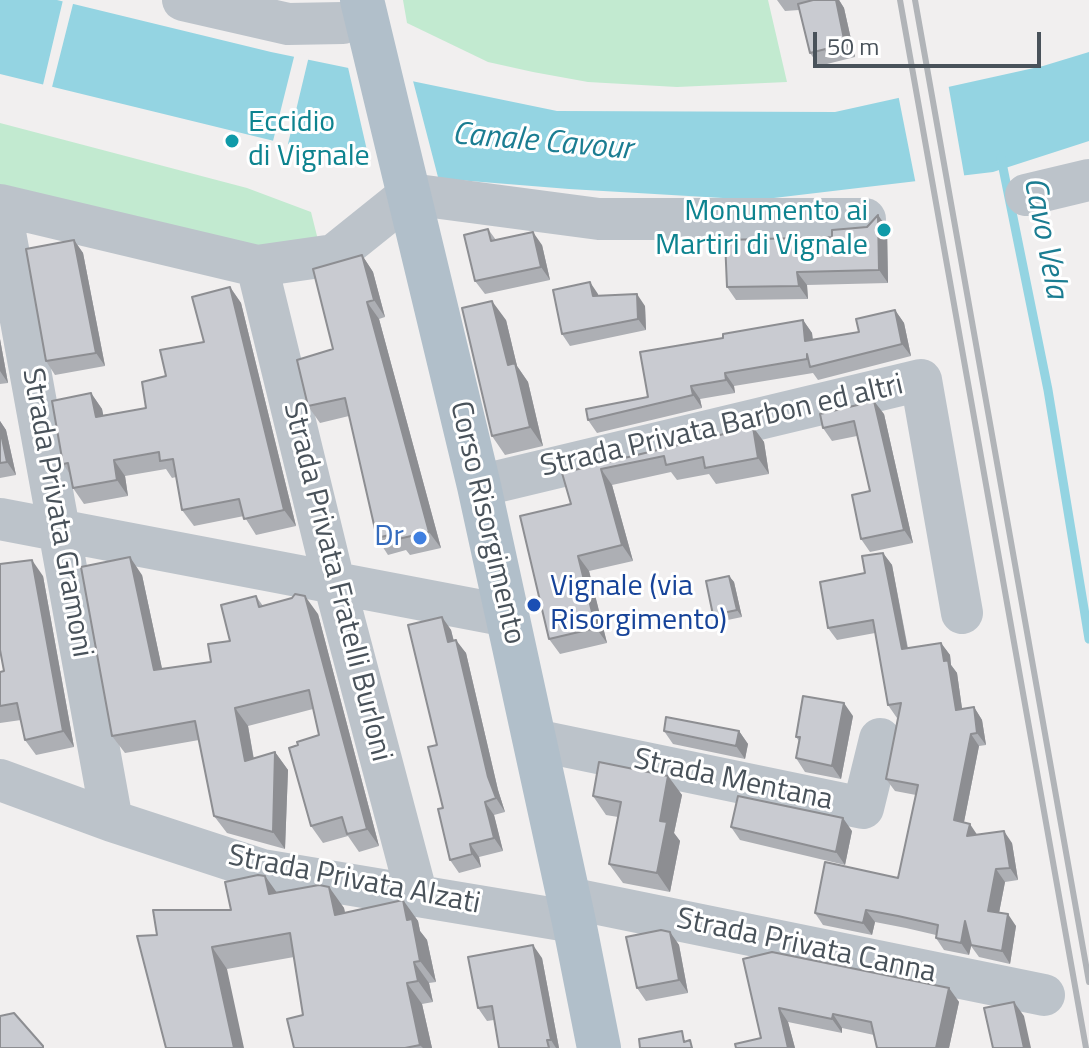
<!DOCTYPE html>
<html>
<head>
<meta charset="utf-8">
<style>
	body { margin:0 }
	#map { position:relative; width:1089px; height:1048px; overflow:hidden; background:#f1efef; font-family:"Titillium Web",sans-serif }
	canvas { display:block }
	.scale { position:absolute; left:813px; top:32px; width:228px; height:36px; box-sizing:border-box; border:4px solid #49525a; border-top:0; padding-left:10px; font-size:24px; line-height:28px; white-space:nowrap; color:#49525a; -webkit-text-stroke:6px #fff; paint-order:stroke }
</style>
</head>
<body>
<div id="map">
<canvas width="1089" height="1048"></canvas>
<div class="scale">50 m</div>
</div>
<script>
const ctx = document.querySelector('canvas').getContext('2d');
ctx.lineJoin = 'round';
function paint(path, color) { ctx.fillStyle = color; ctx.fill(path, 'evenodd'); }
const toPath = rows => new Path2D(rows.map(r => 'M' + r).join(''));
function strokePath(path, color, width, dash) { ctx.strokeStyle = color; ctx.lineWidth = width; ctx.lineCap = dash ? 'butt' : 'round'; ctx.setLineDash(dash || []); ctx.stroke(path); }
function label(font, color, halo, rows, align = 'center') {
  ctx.font = font + ' "Titillium Web",sans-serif'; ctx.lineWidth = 6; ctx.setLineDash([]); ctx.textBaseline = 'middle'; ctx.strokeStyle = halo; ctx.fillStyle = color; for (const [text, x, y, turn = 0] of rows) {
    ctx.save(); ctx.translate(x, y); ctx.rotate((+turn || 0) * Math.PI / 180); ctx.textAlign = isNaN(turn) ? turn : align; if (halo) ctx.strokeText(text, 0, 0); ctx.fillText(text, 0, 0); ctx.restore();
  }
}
const green = toPath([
	[403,0,768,0,787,82,677,87,588,82,533,72,488,62,407,23],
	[0,123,247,188,311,212,318,240,288,252,0,193]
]);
const water = toPath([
	[0,0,57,0,271,52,557,111,835,112,1043,66,1089,52,1089,141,993,172,757,200,569,189,445,179,356,161,0,74]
]);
const pier = toPath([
	[63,0,74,0,51,91,42,89],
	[295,53,309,56,287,148,272,145],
	[347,63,412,77,439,181,371,168],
	[948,83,965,180,916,185,898,94]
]);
const stream = toPath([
	[1001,158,1048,390,1089,639]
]);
const minor = toPath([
	[183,0,288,24,343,23],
	[1026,195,1089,180],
	[0,205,257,266,334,255,410,194,599,219,865,219],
	[0,205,112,821],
	[257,266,334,582,417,896],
	[479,486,921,380,962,613],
	[0,519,508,616],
	[535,740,863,808,880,739],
	[0,780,112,821,262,870,574,922],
	[569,898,1044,995]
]);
const major = toPath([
	[362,0,479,486,574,922,599,1048]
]);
const rail = toPath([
	[900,0,1086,1048],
	[915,0,1089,982]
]);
const wall = toPath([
	[777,0,839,0,844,8,855,57,819,66,810,53,799,10,785,11],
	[878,215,887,228,888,283,807,285,808,299,736,300,727,287,832,237,867,227],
	[488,229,496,240,542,245,550,280,485,294,475,281],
	[74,240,83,253,105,366,55,375,46,361],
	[362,255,373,272,385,317,379,319,441,548,410,555,406,550,388,555,377,538,349,416,320,423,308,406,333,349],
	[230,287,241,303,296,526,256,535,244,516,194,526,182,510,176,477,172,478,166,469,125,476,128,496,84,504,73,488,70,474,63,464,91,393,102,409,103,415,146,408,166,376,204,342],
	[598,294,598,296,645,306,646,330,570,346,562,334],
	[895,310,904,323,911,356,818,380,813,373,734,386,735,393,700,399,702,408,597,433,588,420,648,397,723,338,803,320,812,333,813,340,859,332],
	[506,320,517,366,528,382,543,446,505,455,492,436],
	[0,339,8,383,0,384],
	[884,414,913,543,870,552,861,539,870,491,857,436,832,441,823,428],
	[0,421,6,430,16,475,0,478],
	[753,427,764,442,769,474,716,484,709,474,677,480,671,472,612,485,633,561,589,571,607,643,560,654,549,639,571,504,562,473],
	[883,553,892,565,908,648,941,643,950,655,951,665,957,673,962,709,974,707,982,720,986,745,979,746,964,822,977,835,1012,843,1018,880,1005,882,999,913,1016,926,1010,964,979,957,971,946,969,955,944,950,936,938,936,935,906,928,875,922,872,935,823,925,815,913,898,878,916,795,895,791,886,779,898,717,897,718,888,705,875,633,837,640,828,628,865,573],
	[142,575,162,669,211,662,230,641,256,596,263,606,318,614,379,846,359,852,348,836,323,843,311,826,298,745,319,735,313,709,248,726,254,759,275,752,288,770,285,849,227,833,214,816,199,740,125,753,112,736],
	[43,576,74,747,36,755,25,740,21,720,0,723,0,672,4,671],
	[729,576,734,582,742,617,718,622,713,615],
	[442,617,451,630,454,641,466,653,498,790,505,812,494,815,503,851,479,857,481,867,459,873,450,860,437,745],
	[853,716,841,779,805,772,796,758,799,741,796,737],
	[664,731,739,731,748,744,745,759,673,744],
	[668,776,682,795,674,833,680,841,670,892,623,883,609,864,618,817,606,815,593,796],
	[731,827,852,831,845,865,740,840],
	[265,876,277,893,329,887,344,908,345,913,403,900,418,921,420,931,427,940,436,982,429,983,433,1002,422,1004,432,1048,294,1048,303,1015,294,957,227,969,157,935,231,910],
	[670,932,679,945,688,993,646,1001,637,988],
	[542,958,559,1048,499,1048,494,1020,487,1021,478,1008],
	[743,959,949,988,959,1002,949,1048,877,1048,874,1035,842,1028,842,1033,788,1022,795,1048,736,1048,761,1038]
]);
const shadedWall = toPath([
	[836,0,839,0,844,8,855,57,845,44],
	[878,215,887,228,888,283,879,270],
	[533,232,542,245,550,280,541,267],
	[74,240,83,253,105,366,96,353],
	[362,255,373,272,385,317,374,300],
	[797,272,807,285,808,299,799,286],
	[590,282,598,294,601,307,593,296],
	[230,287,241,303,296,526,284,510],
	[637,294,645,306,646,330,638,319],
	[492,301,506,320,517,366,528,382,543,446,530,427,508,365],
	[367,302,379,319,441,548,429,532],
	[895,310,904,323,911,356,902,344],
	[803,320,812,333,814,354,805,341],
	[0,339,8,383,0,371],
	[725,373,734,386,735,393,726,380],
	[691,386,700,399,702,408,693,395],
	[91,393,102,409,107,433,96,417],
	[874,401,884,414,913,543,904,530],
	[0,421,6,430,16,475,7,462,0,429],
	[753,427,764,442,769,474,758,458],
	[114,460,125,476,128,496,117,480],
	[601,469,612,485,633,561,622,545],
	[883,553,892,565,910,662,902,649],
	[578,556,589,571,607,643,596,628],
	[130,557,142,575,166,687,154,670],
	[32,560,43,576,74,747,63,731],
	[729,576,734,582,742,617,737,610],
	[305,596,318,614,379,846,367,829],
	[442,617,451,630,457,655,448,642],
	[456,640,466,653,498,790,505,812,496,798,488,777],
	[941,643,950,655,951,665,957,673,964,722,956,710,944,661],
	[844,703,853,716,841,779,832,766],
	[974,707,982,720,986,745,977,733],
	[235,708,248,726,257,779,245,761],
	[739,731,748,744,745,759,736,746],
	[971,734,979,746,962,832,954,820],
	[275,752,288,770,285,849,273,832],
	[668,776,682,795,674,833,680,841,670,892,657,873,660,821],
	[485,802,494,815,503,851,494,838],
	[843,818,852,831,845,865,836,852],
	[970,824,978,836,967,836],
	[1004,831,1012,843,1018,880,1010,868],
	[470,844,479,857,481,867,472,854],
	[996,869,1005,882,997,923,988,911],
	[265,876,280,897,269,894],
	[329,887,344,908,350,937,335,915],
	[403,900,418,921,420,931,427,940,436,982,420,961,407,920],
	[866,910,875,922,872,935,863,923],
	[1008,914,1016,926,1010,964,1002,951],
	[965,921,974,934,969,955,961,943],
	[670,932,679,945,688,993,679,980],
	[533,945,542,958,559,1048,556,1048,551,1040],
	[212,947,227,969,244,1048,234,1048],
	[414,962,429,983,433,1002,418,981],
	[407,983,422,1004,432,1048,423,1048,420,1045],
	[949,988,959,1002,949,1048,936,1048],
	[1014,1002,1024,1016,1031,1048,1024,1048],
	[779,1008,788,1022,795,1048,788,1048],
	[833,1014,842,1028,842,1033,832,1019]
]);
const building = toPath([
	[813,0,836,0,845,44,810,53,798,4,813,0],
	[878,215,879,270,797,272,799,286,727,287,725,240,832,237,832,230,867,227,878,215],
	[488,229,491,241,533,232,541,267,475,281,464,235,488,229],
	[74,240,96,353,46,361,26,249,74,240],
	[362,255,374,300,367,302,429,532,398,539,397,533,377,538,345,398,308,406,297,360,333,349,313,269,362,255],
	[590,282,593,296,637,294,638,319,562,334,553,290,590,282],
	[230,287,284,510,244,519,239,499,182,510,173,459,160,461,159,452,114,460,117,480,73,488,68,463,63,464,52,401,91,393,96,417,146,408,142,382,166,376,160,350,204,342,192,297,230,287],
	[492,301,508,365,515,363,530,427,492,436,462,308,492,301],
	[895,310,902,344,810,367,807,354,807,359,725,373,726,380,691,386,693,395,588,420,586,409,648,397,640,352,723,338,723,334,803,320,805,341,859,332,856,319,895,310],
	[874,401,904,530,861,539,852,495,870,491,854,421,823,428,820,414,874,401],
	[753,427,758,458,705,468,703,457,666,465,664,456,601,469,622,545,578,556,596,628,549,639,520,516,571,504,562,473,753,427],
	[0,429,7,462,0,463,0,429],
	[883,553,902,649,941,643,944,661,948,660,956,710,974,707,977,733,971,734,954,820,970,824,967,836,1004,831,1010,868,996,869,988,911,1008,914,1002,951,971,945,965,921,961,943,936,938,938,925,898,916,866,910,863,923,815,913,825,862,898,878,918,785,886,779,901,703,888,705,873,620,828,628,820,582,865,573,862,556,883,553],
	[130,557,154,670,211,662,208,644,230,641,221,605,256,596,259,607,292,598,295,594,305,596,367,829,347,834,342,817,311,826,289,748,298,745,297,742,319,735,309,690,235,708,245,761,275,752,273,832,214,816,195,721,112,736,81,567,130,557],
	[32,560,63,731,25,740,17,703,0,706,0,672,4,671,0,650,0,564,32,560],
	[729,576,737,610,713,615,706,581,729,576],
	[442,617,448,642,456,640,488,777,496,798,485,802,494,838,470,844,472,854,450,860,438,809,443,808,428,747,437,745,408,625,442,617],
	[803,696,844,703,832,766,796,758,800,737,796,737,803,696],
	[666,717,739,731,736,746,664,731,666,717],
	[599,762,668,776,660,821,667,822,657,873,609,864,621,802,593,796,599,762],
	[738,796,843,818,836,852,731,827,738,796],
	[258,875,265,876,269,894,319,885,329,887,335,915,403,900,407,920,412,919,420,961,414,962,418,981,407,983,420,1045,405,1048,294,1048,287,1019,303,1015,290,933,212,947,234,1048,166,1048,137,936,157,935,153,910,231,910,225,882,258,875],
	[661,930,670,932,679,980,637,988,626,937,661,930],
	[533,945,551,1040,547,1040,549,1048,499,1048,492,1006,478,1008,468,957,533,945],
	[772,952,949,988,936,1048,877,1048,871,1022,833,1014,832,1019,779,1008,788,1048,736,1048,735,1044,761,1038,743,959,772,952],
	[1014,1002,1024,1048,993,1048,984,1008,1014,1002],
	[14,1013,43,1046,43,1048,0,1048,0,1016,14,1013],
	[682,1031,684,1042,690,1040,692,1048,640,1048,639,1039,682,1031]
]);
const markers = [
	[232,141,8,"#0f9aa8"],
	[884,230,8,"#0f9aa8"],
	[420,538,8,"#3f7fe0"],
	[534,605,8,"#1a4fb4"]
];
const cultureNames = [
	["Eccidio",248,124],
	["di Vignale",248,158],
	["Monumento ai",868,213,"right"],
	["Martiri di Vignale",868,247,"right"]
];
const streetNames = [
	["Strada Privata Barbon ed altri",722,427,-13],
	["Strada Privata Gramoni",56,513,80],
	["Corso Risorgimento",486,523,77],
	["Strada Privata Fratelli Burloni",336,582,76],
	["Strada Mentana",733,781,12],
	["Strada Privata Alzati",354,881,11],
	["Strada Privata Canna",806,947,12]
];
const shopNames = [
	["Dr",404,538]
];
const transitNames = [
	["Vignale (via",550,588],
	["Risorgimento)",550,622]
];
const waterNames = [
	["Canale Cavour",542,143,5],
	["Cavo Vela",1044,238,79]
];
paint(green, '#c2ead0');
paint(water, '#94d4e2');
paint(pier, '#f1efef');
strokePath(stream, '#94d4e2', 9);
strokePath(minor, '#bcc3ca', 42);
strokePath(major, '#b1bfca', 44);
strokePath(rail, '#b1b4b8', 6);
paint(wall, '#adafb4');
paint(shadedWall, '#8d8e92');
paint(building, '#c9cbd1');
strokePath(building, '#8d8e92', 2);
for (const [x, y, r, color] of markers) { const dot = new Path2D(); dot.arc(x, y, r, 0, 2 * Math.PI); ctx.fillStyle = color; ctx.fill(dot); strokePath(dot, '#fff', 3); }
label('30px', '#0d838f', '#fff', cultureNames, 'left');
label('30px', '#49525a', '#fff', streetNames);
label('30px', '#366cbe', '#fff', shopNames, 'right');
label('30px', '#164399', '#fff', transitNames, 'left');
label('italic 32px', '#1b7d92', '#fff', waterNames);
</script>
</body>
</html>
